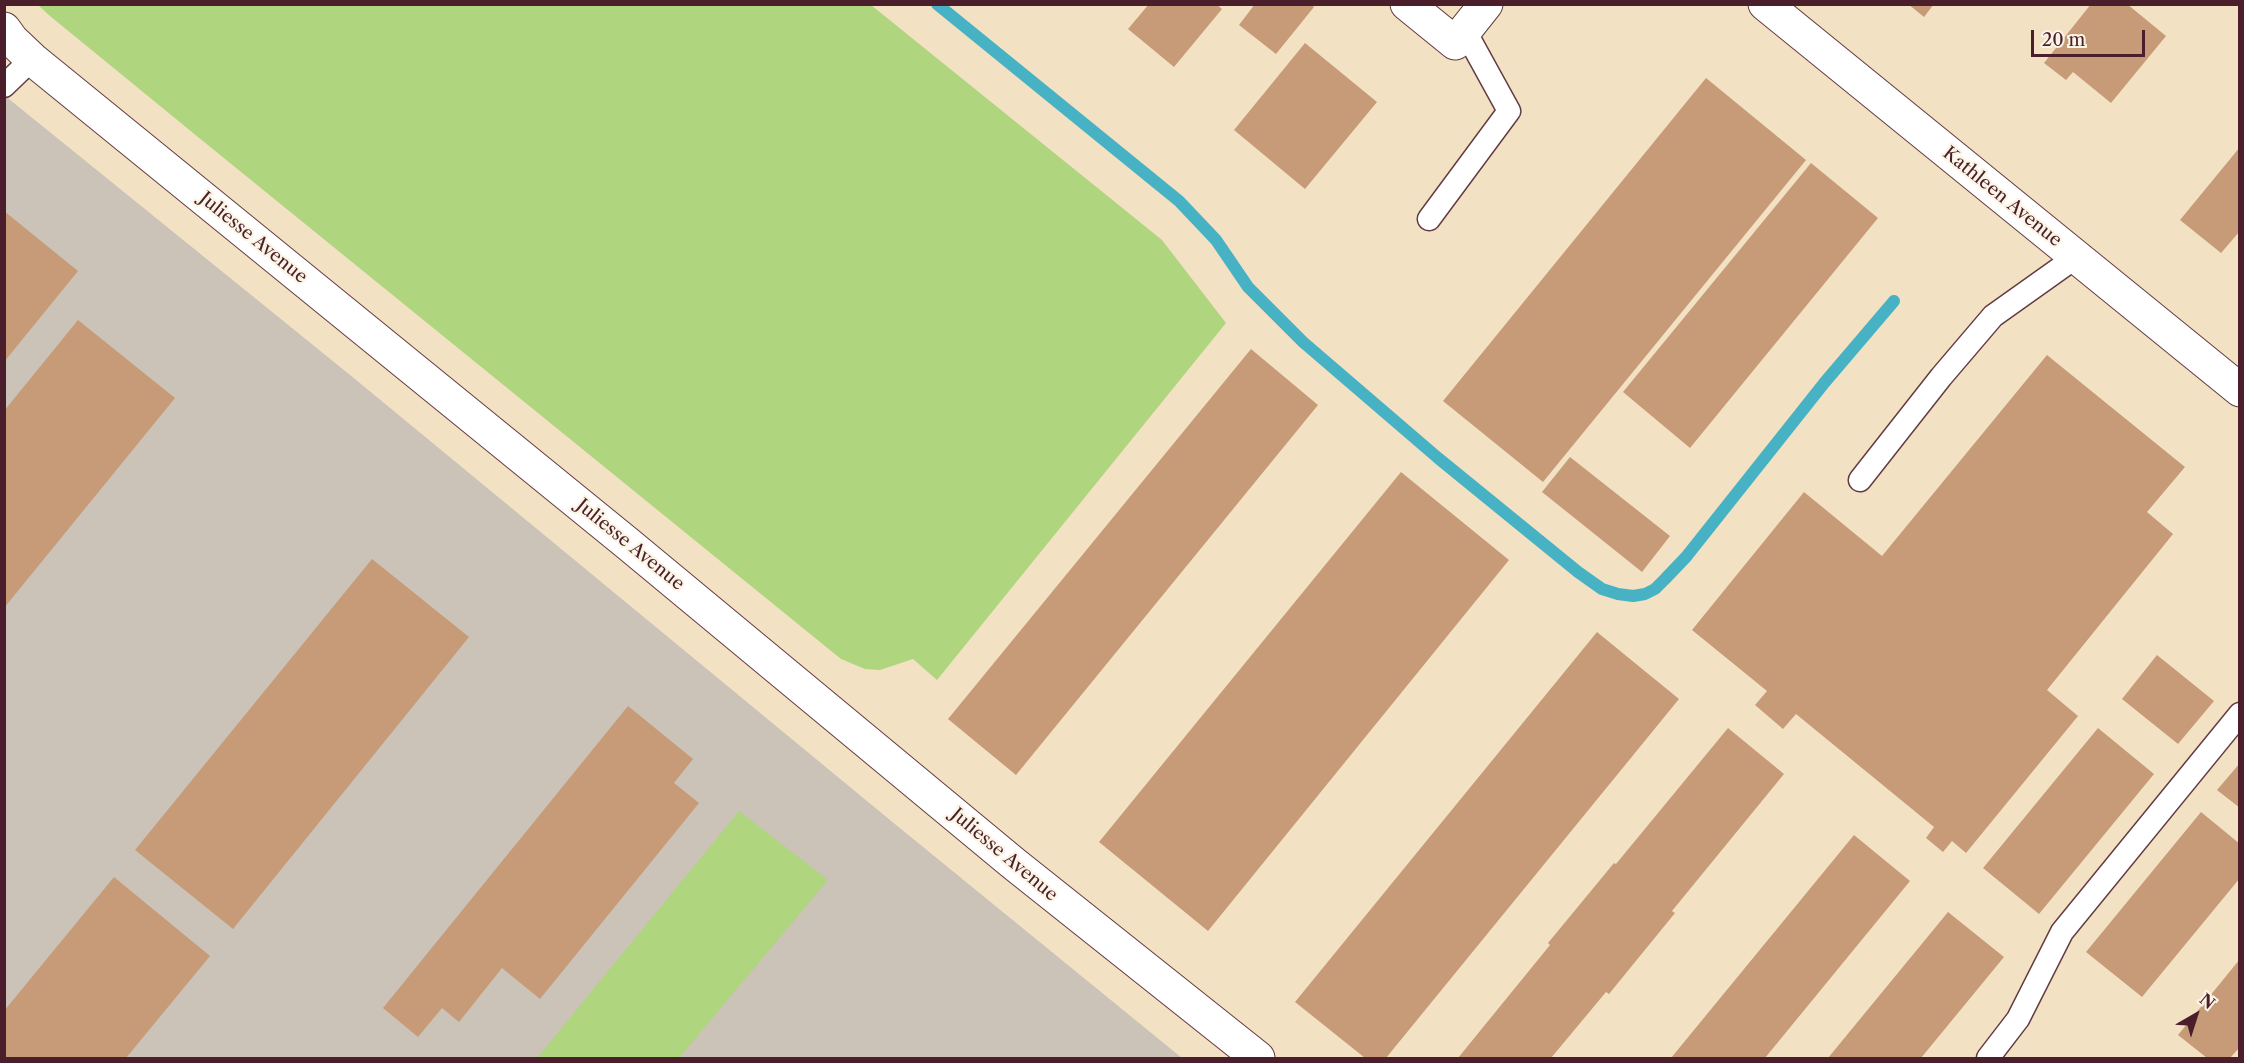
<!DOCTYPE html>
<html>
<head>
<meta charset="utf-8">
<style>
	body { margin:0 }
	#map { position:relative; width:2244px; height:1063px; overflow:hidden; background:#f3e1c4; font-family:"Libre Caslon Text",serif }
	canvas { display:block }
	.frame { position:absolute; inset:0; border:6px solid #4a1f2b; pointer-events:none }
	.north { position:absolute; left:2166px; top:985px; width:60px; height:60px; -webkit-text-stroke:4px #fcf5e5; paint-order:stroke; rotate:39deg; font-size:16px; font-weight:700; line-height:24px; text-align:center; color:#4a1f2b }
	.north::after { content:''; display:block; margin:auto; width:21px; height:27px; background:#4a1f2b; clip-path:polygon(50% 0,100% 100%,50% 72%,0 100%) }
	.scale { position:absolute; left:2031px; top:30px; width:114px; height:27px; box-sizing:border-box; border:3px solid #4a1f2b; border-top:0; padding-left:8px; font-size:18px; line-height:21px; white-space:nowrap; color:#4a1f2b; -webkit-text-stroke:4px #fcf5e5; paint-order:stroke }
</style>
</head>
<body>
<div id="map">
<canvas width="2244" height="1063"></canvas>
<div class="frame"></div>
<div class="north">N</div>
<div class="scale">20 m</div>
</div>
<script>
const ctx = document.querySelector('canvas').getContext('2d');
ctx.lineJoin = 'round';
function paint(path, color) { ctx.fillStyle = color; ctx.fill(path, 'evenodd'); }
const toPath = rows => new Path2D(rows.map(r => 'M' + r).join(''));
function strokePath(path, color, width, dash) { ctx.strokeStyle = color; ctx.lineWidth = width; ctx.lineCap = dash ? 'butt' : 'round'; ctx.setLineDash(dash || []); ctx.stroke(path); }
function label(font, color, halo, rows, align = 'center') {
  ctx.font = font + ' "Libre Caslon Text",serif'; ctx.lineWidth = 4.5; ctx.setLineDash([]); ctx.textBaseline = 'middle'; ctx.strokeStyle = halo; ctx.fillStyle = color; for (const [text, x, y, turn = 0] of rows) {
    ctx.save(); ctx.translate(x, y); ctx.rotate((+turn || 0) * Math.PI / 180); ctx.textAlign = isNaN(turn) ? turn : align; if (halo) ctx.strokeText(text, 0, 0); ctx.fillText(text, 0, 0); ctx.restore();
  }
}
const industrial = toPath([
	[4,95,355,379,890,820,1182,1058,5,1058]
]);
const green = toPath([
	[38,5,871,5,1162,240,1226,323,937,680,913,659,880,670,865,669,841,659,198,137,50,16],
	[739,811,828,880,679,1058,537,1058]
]);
const stream = toPath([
	[937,4,1179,201,1216,240,1248,287,1303,342,1438,458,1578,572,1602,589,1618,594,1633,596,1645,594,1655,589,1665,579,1686,557,1825,382,1894,301]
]);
const building = toPath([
	[1149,4,1216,4,1222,9,1174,67,1128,29],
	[1255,4,1311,4,1314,7,1276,54,1239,25],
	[1908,4,1934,4,1924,17],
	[2091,4,2127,4,2166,36,2111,103,2073,72,2066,80,2044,63],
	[1305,43,1377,102,1305,189,1234,130],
	[1706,78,1806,160,1543,482,1443,401],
	[2240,147,2240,231,2221,253,2180,220],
	[1811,163,1878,218,1690,448,1623,392],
	[4,211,78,271,4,362],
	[78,320,175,398,4,608,4,411],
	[1251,349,1318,405,1016,775,948,719],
	[2047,355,2185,467,2147,512,2173,534,2047,690,2078,716,1966,853,1952,841,1943,852,1926,838,1934,827,1796,714,1783,729,1755,705,1767,691,1692,630,1804,492,1882,556],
	[1570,457,1670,536,1642,572,1542,492],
	[1401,472,1509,560,1208,931,1099,842],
	[372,559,469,637,233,929,135,850],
	[1597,632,1679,699,1386,1058,1365,1058,1295,1002],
	[2157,655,2214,701,2178,744,2122,699],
	[628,706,693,759,674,783,699,803,540,999,502,968,459,1022,442,1008,418,1037,383,1008],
	[1728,728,1784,774,1672,911,1675,913,1609,994,1606,992,1551,1058,1458,1058,1550,945,1548,943,1614,863,1616,864],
	[2098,728,2154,774,2039,914,1983,868],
	[2240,763,2240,808,2217,790],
	[2201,812,2240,844,2240,878,2142,997,2086,952],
	[1854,835,1910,881,1765,1058,1671,1058],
	[114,877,210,956,126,1058,4,1058,4,1011],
	[1948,912,2004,957,1921,1058,1828,1058],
	[2240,959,2240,1047,2230,1058,2207,1058,2178,1035]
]);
const service = toPath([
	[4,86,32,59],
	[1429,219,1509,111,1465,31],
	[1860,480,1941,377,1993,316,2076,257],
	[1988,1058,2018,1019,2062,932,2240,714]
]);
const minor = toPath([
	[1407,4,1455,43,1486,4],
	[1765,4,2240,390],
	[4,29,12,40,32,59,627,543,1013,863,1258,1058]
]);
const streetNames = [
	["Kathleen Avenue",2002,197,39],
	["Juliesse Avenue",253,238,39],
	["Juliesse Avenue",630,545,39],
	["Juliesse Avenue",1004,855,40]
];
paint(industrial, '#cbc3b8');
paint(green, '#afd57e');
strokePath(stream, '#47b2c4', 12);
paint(building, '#c79b77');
strokePath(service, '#633c42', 25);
strokePath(minor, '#633c42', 35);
strokePath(service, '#fff', 22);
strokePath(minor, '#fff', 33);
label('18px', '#4a1f2b', '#fcf5e5', streetNames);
</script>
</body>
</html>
